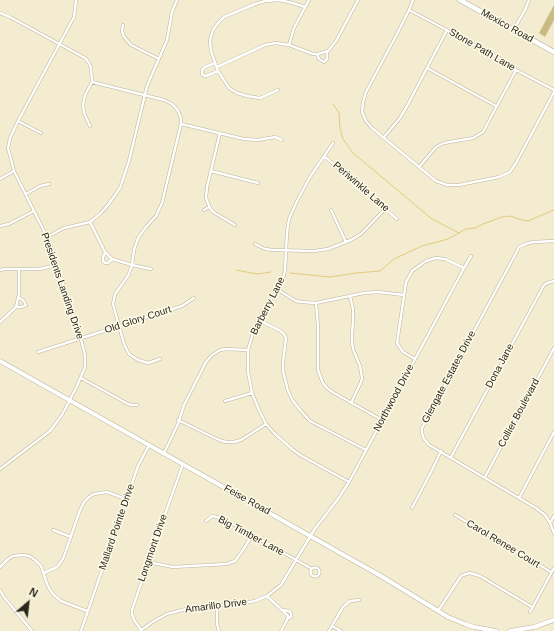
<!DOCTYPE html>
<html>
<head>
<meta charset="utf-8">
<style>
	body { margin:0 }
	#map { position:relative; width:554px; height:631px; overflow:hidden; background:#f4ecd0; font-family:Arial,sans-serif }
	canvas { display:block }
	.north { position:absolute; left:8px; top:583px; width:40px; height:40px; -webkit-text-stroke:3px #fefae8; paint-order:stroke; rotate:28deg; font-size:11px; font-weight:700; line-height:16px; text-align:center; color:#29261b }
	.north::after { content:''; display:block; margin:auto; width:14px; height:18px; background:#29261b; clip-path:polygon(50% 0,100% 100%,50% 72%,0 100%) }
</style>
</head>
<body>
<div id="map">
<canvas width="554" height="631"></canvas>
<div class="north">N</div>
</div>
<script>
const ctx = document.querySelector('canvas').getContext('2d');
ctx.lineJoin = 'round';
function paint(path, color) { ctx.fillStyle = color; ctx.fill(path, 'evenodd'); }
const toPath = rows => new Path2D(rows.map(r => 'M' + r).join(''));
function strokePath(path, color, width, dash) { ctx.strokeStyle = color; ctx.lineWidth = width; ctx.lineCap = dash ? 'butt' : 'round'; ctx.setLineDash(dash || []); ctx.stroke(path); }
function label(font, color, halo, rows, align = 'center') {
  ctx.font = font + ' Arial,sans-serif'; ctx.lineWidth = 3; ctx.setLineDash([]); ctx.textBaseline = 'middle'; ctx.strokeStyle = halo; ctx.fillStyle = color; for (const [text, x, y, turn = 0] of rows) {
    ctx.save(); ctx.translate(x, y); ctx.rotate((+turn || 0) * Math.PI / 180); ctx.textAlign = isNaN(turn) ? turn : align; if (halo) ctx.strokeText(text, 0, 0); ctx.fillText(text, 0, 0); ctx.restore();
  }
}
const green = toPath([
	[554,5,554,20,545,37,539,33]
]);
const stream = toPath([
	[333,104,339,113,340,128,343,139,353,153,432,219,459,233],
	[236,270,257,274,271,272],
	[290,273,330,277,356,273,380,271,394,259,422,246,448,239,466,229,475,228,483,224,502,217,510,216,522,220,528,221,554,210]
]);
const minor = toPath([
	[413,0,409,10,398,32,366,92,363,102,362,112,366,121,372,128,436,181,447,185,459,185,499,177,510,172,516,163,554,92],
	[409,10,475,45,503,60,516,70,554,90],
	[0,13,10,17,85,58,89,63,91,68,92,82,164,100,172,104,175,107,178,111,181,118,181,124,162,203,156,216,146,227,138,238,134,250,132,265,128,276,115,294,113,304,124,344,129,354,138,360,148,363,160,359],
	[123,25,122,31,124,37,131,45,159,59],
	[514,29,525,10,529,0],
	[289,45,294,28,309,0],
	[317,54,319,59,324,62,327,59,327,51],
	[215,63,205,67,202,70,202,74,203,75,206,76,218,71],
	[217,67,265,45,276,43,289,45,313,54,318,54,328,51,336,41,358,0],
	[427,68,496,106],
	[278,90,260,98,247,96,237,93,229,88,218,71,211,51,210,40,213,30,218,23,224,17,255,4,265,1,279,0,293,3,305,7],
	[18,121,41,133],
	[181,124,244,139,258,140,275,137,282,140],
	[90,126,84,113,83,105,85,95,92,82],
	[220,133,207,187,206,198,210,208,213,212,235,225],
	[384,137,400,118,407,106,447,30],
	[333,143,310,177,297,201,289,219,287,232,285,271,283,278,278,290,267,304,258,320,253,333,248,350,248,372,252,393,259,410,266,424,275,434,292,449,300,455,349,482],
	[324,156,397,219],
	[419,167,436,147,444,143,473,138,483,132,516,70],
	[211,171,258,183],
	[0,179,14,171],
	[26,194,40,186,49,184],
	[204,210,209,207],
	[331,210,346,242],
	[90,222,105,252,112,259,132,265,151,269],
	[0,226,9,224,34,211],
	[47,237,64,228,90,222,100,214,108,205,120,188,129,161,147,86,167,40,172,12,177,0],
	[554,241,533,242,526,244,519,247,516,253,422,428,422,433,424,439,429,445,536,508,545,515,550,523,554,533],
	[255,244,265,249,273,250,314,251,328,249,351,240,361,234,385,209],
	[105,252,103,258,103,261,105,263,108,263,112,259],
	[0,270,5,269,40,269,57,265],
	[278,290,296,301,302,302,316,303,364,293,378,292,404,295],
	[350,296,353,309,353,320,352,335,352,342,353,349,360,366,362,378,361,382,351,403],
	[316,303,318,326,318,369,319,373,323,383,328,389,334,393,382,420],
	[16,307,22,307,26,305,24,301,18,297],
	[258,320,279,330,284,334,286,338,283,362,283,371,288,391,293,401,301,411,310,421,366,450],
	[0,322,16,307,19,294,19,270],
	[38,352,182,306,194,298],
	[415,359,403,352,397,343,406,282,412,271,426,261,436,258,445,259,464,268],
	[81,378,128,404,131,405,137,405],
	[225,401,252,393],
	[178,420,219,440,226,442,234,442,241,440,266,424],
	[164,453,178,424,184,405,206,362,212,355,220,350,226,349,248,350],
	[451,457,544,285,547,283,554,281],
	[0,469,50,431,62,415,77,386,85,367,85,355,81,339,49,241,14,171,8,148,10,138,18,121,74,17,76,0],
	[485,477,554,348],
	[519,498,554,432],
	[412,508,432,470,441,451],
	[455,515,551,572],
	[206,521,212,516,224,519,312,569],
	[550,523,554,516],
	[53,530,71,537],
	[148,562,173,567,226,564,235,561,243,550,252,535],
	[0,567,8,559,13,556,23,555,29,556,35,560,41,566,47,584,50,590,54,595,61,601,87,611],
	'310.5 572a4.5 4.5 0 1 1 9 0a4.5 4.5 0 1 1-9 0Z',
	[44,573,57,567,63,559,80,510,84,502,89,497,94,494,107,492,126,499],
	[0,590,4,597,32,631],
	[267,596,285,613,288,616,287,620,281,631],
	[217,605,217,624,219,631],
	[283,610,289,611,291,613,291,617,287,619],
	[438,611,461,576,463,575,470,573,480,576,532,607],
	[530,612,554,568],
	[332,626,341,631],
	[141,630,134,620,132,614,132,610,153,548,183,464],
	[81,631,138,466,149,445],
	[140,631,154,621,167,614,186,609,195,607,239,604,255,601,267,596,281,585,314,530,338,499,349,482,464,268,471,256],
	[329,631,343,607,350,601,359,600]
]);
const secondary = toPath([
	[0,361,381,576,448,617,465,624,474,627,496,631],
	[510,631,534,627,554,620]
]);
const primary = toPath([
	[460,0,554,52]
]);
const streetNames = [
	["Mexico Road",507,26,29],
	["Stone Path Lane",482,50,30],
	["Periwinkle Lane",361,187,41],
	["Presidents Landing Drive",62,286,71],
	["Barberry Lane",268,306,-63],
	["Old Glory Court",138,320,-18],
	["Dona Jane",500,366,-62],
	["Glengate Estates Drive",449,377,-62],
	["Northwood Drive",394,398,-62],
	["Collier Boulevard",519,413,-62],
	["Feise Road",247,500,29],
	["Mallard Pointe Drive",117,527,-71],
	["Big Timber Lane",251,536,28],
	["Carol Renee Court",503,544,31],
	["Longmont Drive",153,548,-71],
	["Amarillo Drive",216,606,-7]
];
paint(green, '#cabb85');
strokePath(stream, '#e1cb7b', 1);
strokePath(minor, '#bbb398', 3.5);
strokePath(secondary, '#bbb398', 5);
strokePath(primary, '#bbb398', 5.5);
strokePath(minor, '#fff', 2.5);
strokePath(secondary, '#fff', 4);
strokePath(primary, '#fff', 4.5);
label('10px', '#29261b', '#fefae8', streetNames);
</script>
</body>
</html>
